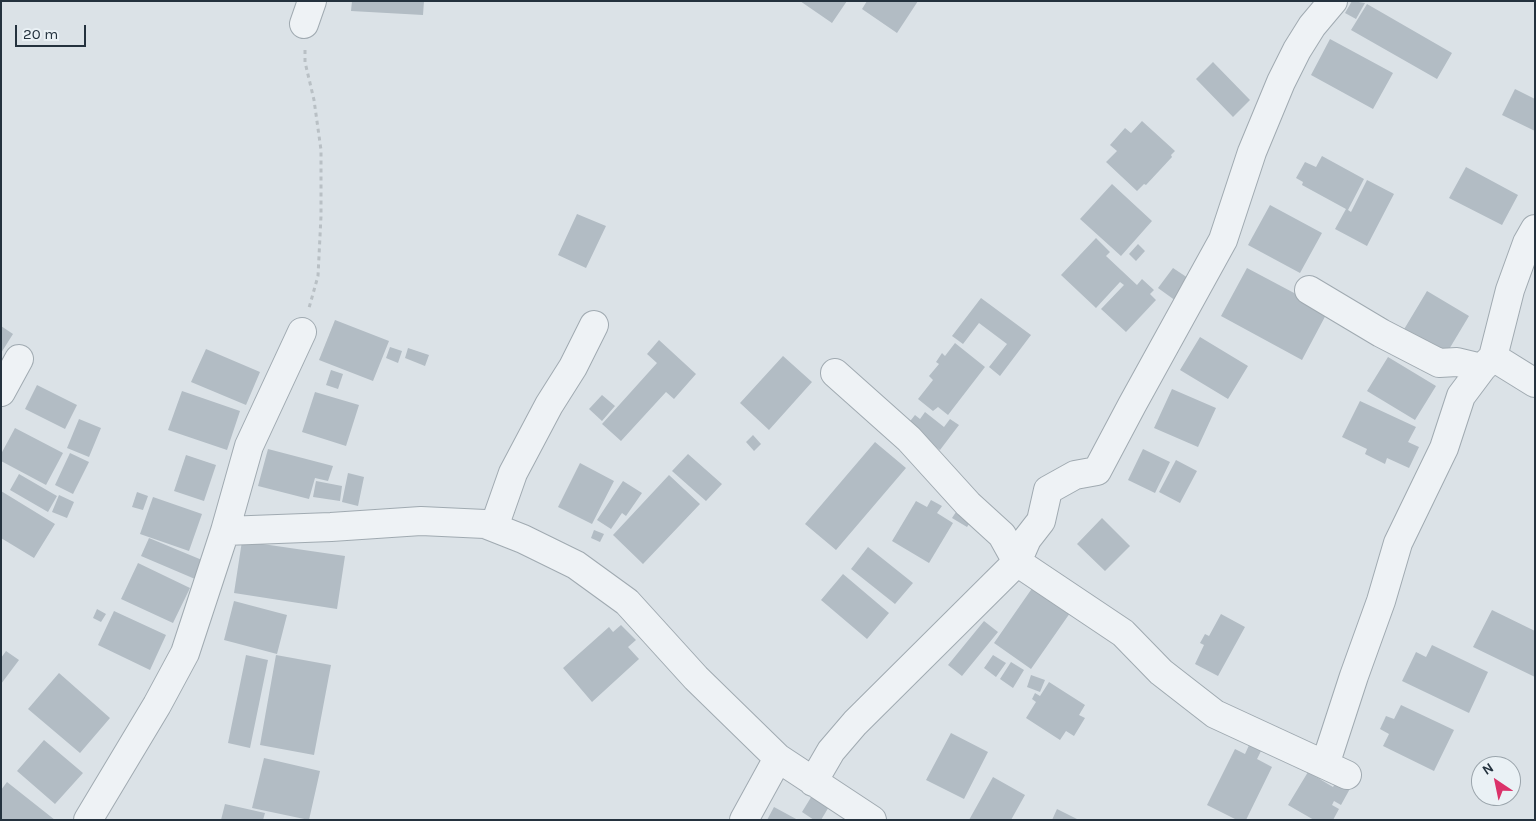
<!DOCTYPE html>
<html>
<head>
<meta charset="utf-8">
<style>
	body { margin:0 }
	#map { position:relative; width:1536px; height:821px; overflow:hidden; background:#dbe2e7; font-family:Karla,sans-serif }
	canvas { display:block }
	.frame { position:absolute; inset:0; border:2px solid #24323e; pointer-events:none }
	.north { position:absolute; left:1471px; top:756px; width:50px; height:50px; box-sizing:border-box; background:#eaf1f5; border:1px solid #9ba5ac; border-radius:50%; rotate:326deg; font-size:14px; font-weight:700; line-height:20px; text-align:center; color:#24323e }
	.north::after { content:''; display:block; margin:auto; width:18px; height:22px; background:#db326a; clip-path:polygon(50% 0,100% 100%,50% 72%,0 100%) }
	.scale { position:absolute; left:15px; top:25px; width:71px; height:22px; box-sizing:border-box; border:2px solid #24323e; border-top:0; padding-left:6px; font-size:15px; line-height:18px; white-space:nowrap; color:#24323e; -webkit-text-stroke:4px #eaf1f5; paint-order:stroke }
</style>
</head>
<body>
<div id="map">
<canvas width="1536" height="821"></canvas>
<div class="frame"></div>
<div class="north">N</div>
<div class="scale">20 m</div>
</div>
<script>
const ctx = document.querySelector('canvas').getContext('2d');
ctx.lineJoin = 'round';
function paint(path, color) { ctx.fillStyle = color; ctx.fill(path, 'evenodd'); }
const toPath = rows => new Path2D(rows.map(r => 'M' + r).join(''));
function strokePath(path, color, width, dash) { ctx.strokeStyle = color; ctx.lineWidth = width; ctx.lineCap = dash ? 'butt' : 'round'; ctx.setLineDash(dash || []); ctx.stroke(path); }
const building = toPath([
	[352,1,424,1,423,15,351,11],
	[800,1,847,1,832,23],
	[867,1,918,1,897,33,862,9],
	[1352,1,1365,3,1356,19,1345,13],
	[1367,4,1452,53,1437,79,1351,30],
	[1330,39,1393,73,1373,109,1311,75],
	[1213,62,1250,100,1233,117,1196,79],
	[1515,89,1535,99,1535,131,1502,115],
	[1142,121,1175,151,1171,155,1172,157,1146,185,1144,184,1137,191,1106,162,1117,151,1110,145,1125,128,1131,133],
	[1322,156,1364,179,1348,210,1351,212,1367,180,1394,194,1367,246,1335,229,1346,209,1302,185,1303,182,1296,178,1305,162,1316,167],
	[1466,167,1518,195,1502,225,1449,198],
	[1112,184,1152,221,1121,256,1080,219],
	[1270,205,1322,233,1300,273,1248,245],
	[577,214,606,226,586,268,558,255],
	[1096,238,1110,252,1106,256,1137,285,1142,279,1154,290,1150,294,1156,300,1126,332,1101,309,1124,285,1120,282,1096,308,1061,275],
	[1138,244,1145,251,1136,261,1129,254],
	[1173,268,1191,280,1176,301,1158,288],
	[1247,268,1328,311,1302,360,1221,316],
	[1427,291,1469,316,1445,356,1403,331],
	[981,298,1031,335,1000,376,989,367,1007,344,979,323,963,344,952,336],
	[335,320,389,341,373,381,319,360],
	[1,326,13,334,1,353],
	[1200,337,1248,366,1228,399,1180,370],
	[659,340,696,374,674,399,666,392,621,441,602,424,657,363,647,354],
	[955,343,985,367,948,415,938,407,933,411,918,399,933,380,929,376,939,364,936,362,942,353,945,356],
	[390,347,402,351,398,363,386,358],
	[408,348,429,355,425,366,405,358],
	[206,349,260,372,246,405,191,382],
	[783,356,812,382,769,430,740,403],
	[1388,357,1436,386,1415,420,1367,391],
	[331,370,343,374,338,389,326,385],
	[37,385,77,405,65,429,25,409],
	[1172,389,1216,408,1198,447,1154,428],
	[182,391,240,411,227,450,168,430],
	[315,392,359,405,346,446,302,432],
	[602,395,615,406,602,421,589,409],
	[1360,401,1416,427,1408,442,1419,447,1409,468,1387,458,1385,464,1365,454,1367,449,1342,437],
	[925,412,944,427,950,419,959,425,940,450,907,425,915,415,920,419],
	[79,419,101,428,89,457,67,448],
	[15,428,63,453,46,485,1,461,1,454],
	[753,435,761,444,754,451,746,442],
	[875,442,906,468,836,550,805,524],
	[268,449,333,466,328,481,315,478,309,499,258,486],
	[1143,449,1170,462,1155,493,1128,480],
	[70,453,89,462,73,494,55,485],
	[688,454,722,484,706,501,672,471],
	[186,455,216,465,204,501,174,491],
	[1176,460,1197,471,1180,503,1159,492],
	[580,463,614,481,592,524,558,507],
	[348,473,364,477,358,506,342,502],
	[19,474,57,496,48,512,10,490],
	[669,475,700,504,643,564,613,535],
	[316,481,342,486,340,501,313,497],
	[623,481,642,493,626,516,622,513,611,529,597,520],
	[1,491,55,524,34,558,1,538],
	[137,492,148,496,143,510,132,507],
	[59,495,74,502,67,518,52,512],
	[153,497,202,514,189,551,140,534],
	[931,500,942,506,937,513,953,523,929,563,892,541,916,501,927,507],
	[960,506,975,515,967,527,952,518],
	[1102,518,1130,546,1105,571,1077,544],
	[594,530,604,534,600,542,591,538],
	[149,538,202,560,195,579,141,556],
	[242,541,345,556,337,609,234,593],
	[868,547,913,583,895,604,851,569],
	[138,563,190,588,173,623,121,599],
	[843,574,889,613,867,639,821,600],
	[1033,587,1070,613,1031,669,994,643],
	[234,601,287,615,277,654,224,640],
	[97,609,106,614,101,622,93,618],
	[1492,610,1535,631,1535,677,1473,647],
	[114,611,166,635,150,670,98,645],
	[1221,614,1245,627,1218,676,1195,664,1204,645,1200,643,1205,634,1209,636],
	[984,621,998,632,962,676,948,665],
	[621,625,636,640,628,647,639,659,592,702,563,668,609,627,613,632],
	[1432,645,1488,672,1469,713,1402,681,1416,652,1426,657],
	[6,651,19,660,1,684,1,658],
	[246,655,268,660,250,748,228,743],
	[276,655,331,665,314,755,260,745],
	[993,655,1006,663,996,677,984,668],
	[1011,662,1024,670,1013,688,1000,679],
	[59,673,110,718,80,753,28,709],
	[1031,675,1045,680,1040,692,1027,687],
	[1049,682,1085,705,1079,715,1085,718,1074,736,1066,731,1060,740,1026,718,1036,702,1032,699,1035,693,1040,696],
	[1401,705,1454,730,1434,771,1383,746,1389,734,1380,729,1386,716,1394,719],
	[951,733,988,752,964,799,926,780],
	[44,740,83,773,55,804,17,771],
	[1250,743,1262,749,1257,759,1272,767,1246,820,1237,820,1207,805,1235,749,1245,754],
	[264,758,320,771,309,820,252,808],
	[1308,772,1333,787,1339,777,1352,785,1341,805,1334,801,1332,805,1339,809,1333,820,1314,820,1288,805],
	[993,777,1025,795,1011,820,969,820],
	[7,782,55,820,1,820,1,790],
	[813,794,830,805,821,820,814,820,802,812],
	[225,804,265,813,263,820,221,820],
	[774,807,798,820,767,820],
	[1057,809,1079,820,1052,820]
]);
const path = toPath([
	[305,50,305,62,314,100,321,150,321,216,318,276,309,308]
]);
const minor = toPath([
	[304,24,312,1],
	[1309,290,1381,333,1439,363,1457,362,1482,368],
	[1493,357,1535,383],
	[835,373,909,439,968,504,1002,535,1017,562,1123,633,1161,672,1215,714,1347,775],
	[1,392,19,359],
	[494,527,513,473,549,405,573,367,594,325],
	[225,531,331,527,421,521,485,524,523,539,576,565,627,602,696,678,778,758,872,820],
	[1325,765,1354,676,1381,601,1398,543,1444,448,1461,396,1482,368,1493,357,1510,290,1527,243,1535,229],
	[813,782,831,751,855,723,1017,562,1027,539,1041,521,1048,490,1075,475,1097,471,1132,405,1223,240,1252,152,1281,82,1297,50,1312,26,1333,1],
	[88,820,157,705,185,653,225,531,249,446,302,332],
	[744,820,778,758]
]);
paint(building, '#b2bcc4');
strokePath(minor, '#a0aab1', 30);
strokePath(path, '#b9c0c5', 3, [4, 4]);
strokePath(minor, '#eef2f5', 28);
</script>
</body>
</html>
